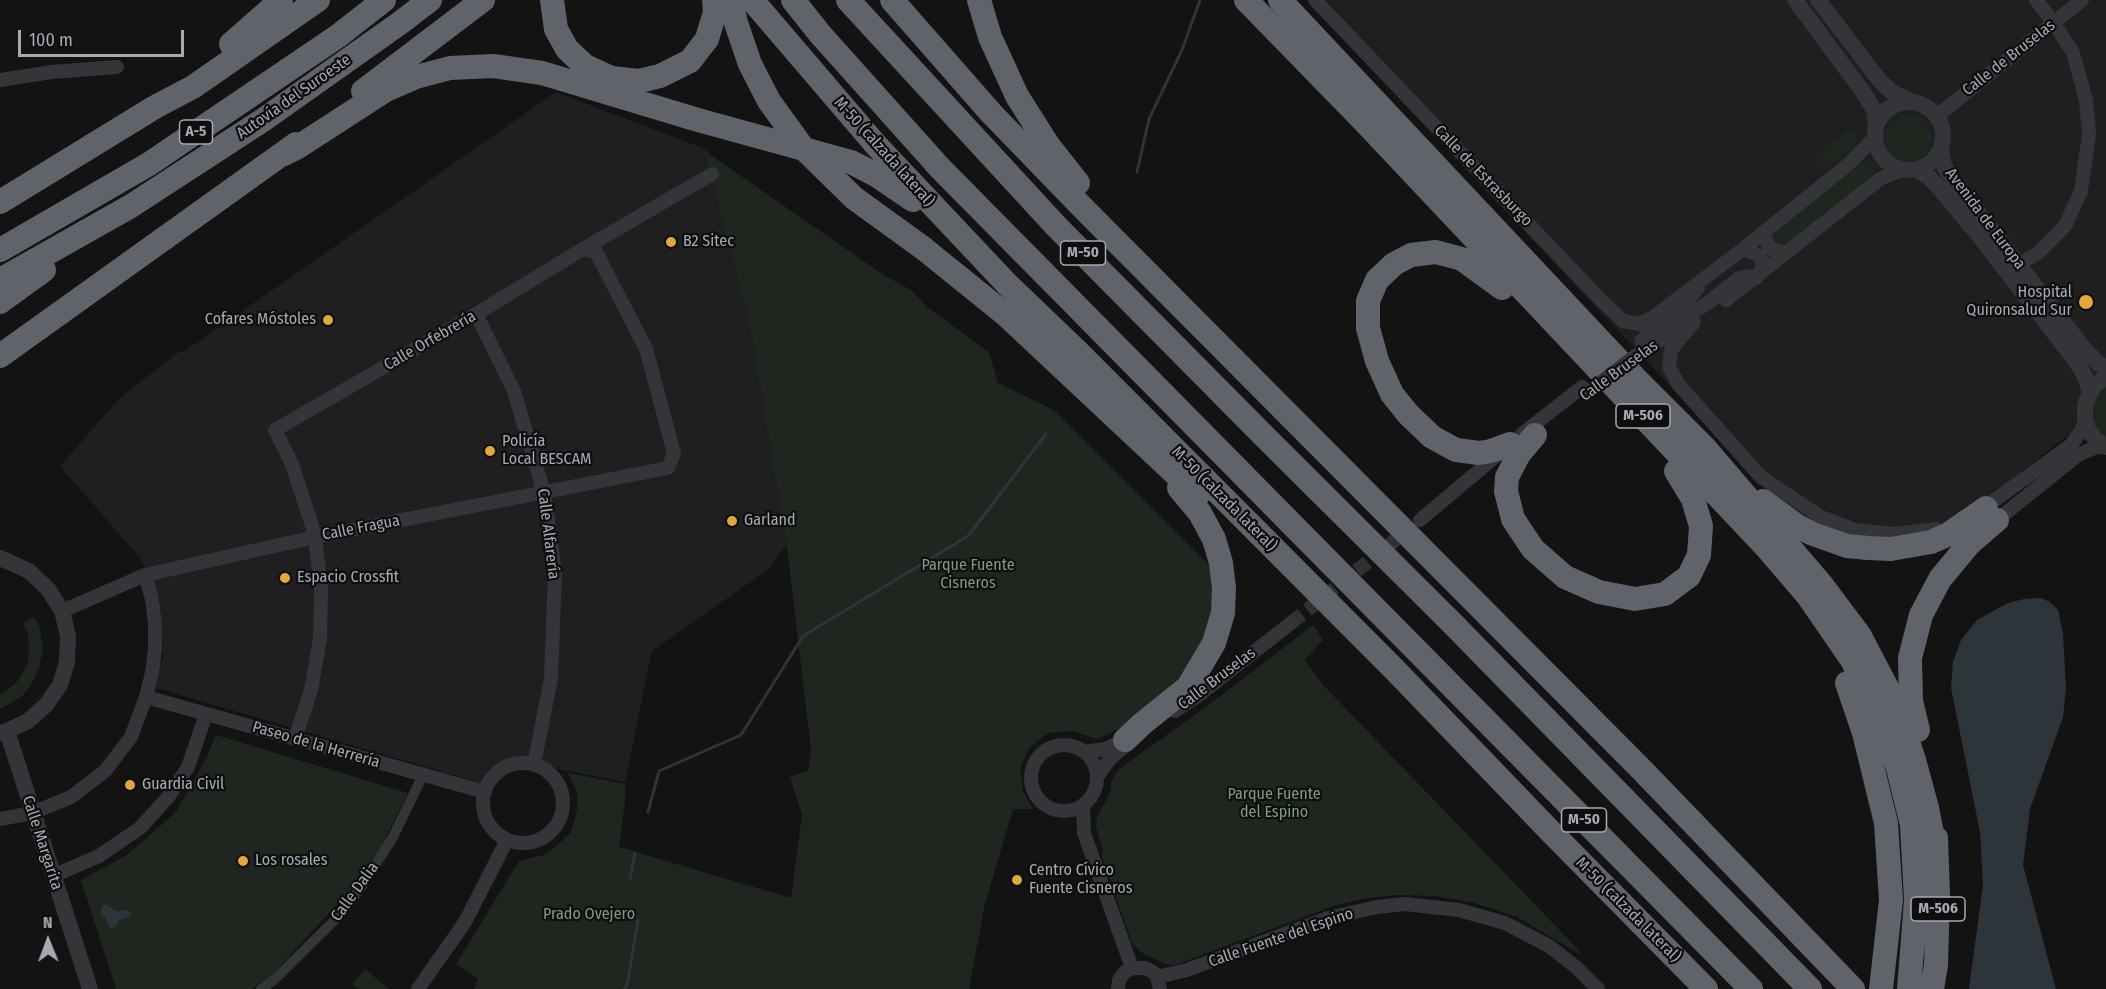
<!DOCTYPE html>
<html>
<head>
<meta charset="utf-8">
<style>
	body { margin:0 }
	#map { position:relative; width:2106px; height:989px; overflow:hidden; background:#131314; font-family:"Fira Sans Condensed",sans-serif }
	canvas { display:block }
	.north { position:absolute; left:18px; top:911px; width:60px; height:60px; -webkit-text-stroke:4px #0e0e0f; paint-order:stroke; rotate:359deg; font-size:16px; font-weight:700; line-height:24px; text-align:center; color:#a5aab3 }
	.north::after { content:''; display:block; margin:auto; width:21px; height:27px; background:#a5aab3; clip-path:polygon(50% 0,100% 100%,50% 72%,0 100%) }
	.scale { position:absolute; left:18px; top:30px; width:166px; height:27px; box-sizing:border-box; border:3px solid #a5aab3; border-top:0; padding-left:8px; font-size:18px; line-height:21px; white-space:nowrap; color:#a5aab3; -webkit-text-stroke:4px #0e0e0f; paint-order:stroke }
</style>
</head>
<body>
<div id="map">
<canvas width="2106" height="989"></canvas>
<div class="north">N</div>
<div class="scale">100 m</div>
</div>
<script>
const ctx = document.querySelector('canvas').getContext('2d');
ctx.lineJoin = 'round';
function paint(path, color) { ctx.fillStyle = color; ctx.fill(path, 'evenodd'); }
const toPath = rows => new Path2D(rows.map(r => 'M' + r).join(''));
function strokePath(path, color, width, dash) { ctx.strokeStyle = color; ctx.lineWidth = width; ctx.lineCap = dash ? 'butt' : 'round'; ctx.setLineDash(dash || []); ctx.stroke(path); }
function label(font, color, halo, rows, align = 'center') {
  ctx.font = font + ' "Fira Sans Condensed",sans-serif'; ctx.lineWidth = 4.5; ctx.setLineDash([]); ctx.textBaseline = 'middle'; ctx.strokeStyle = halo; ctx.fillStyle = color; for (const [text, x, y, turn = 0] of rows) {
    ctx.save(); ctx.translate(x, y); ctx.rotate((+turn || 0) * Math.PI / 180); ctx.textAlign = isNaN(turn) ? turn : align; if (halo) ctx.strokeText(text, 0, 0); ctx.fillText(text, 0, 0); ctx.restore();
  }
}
const built = toPath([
	[1307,0,2106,0,2106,420,2065,437,1974,510,1934,534,1811,524,1780,503],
	[556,92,708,150,737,263,770,413,787,544,769,569,652,651,625,782,512,760,494,770,481,783,156,688,163,654,160,599,140,558,60,466,121,397,179,352,185,351]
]);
const green = toPath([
	'1884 138a24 24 0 1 1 48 0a24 24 0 1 1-48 0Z',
	[1849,129,1856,133,1858,140,1855,146,1824,169,1817,166,1814,160,1817,155],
	[705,151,882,274,911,290,927,307,989,352,998,383,1054,410,1207,563,1215,577,1213,618,1194,664,1163,698,1123,727,1097,739,1072,731,1048,733,1030,747,1020,768,1023,791,1033,809,1013,809,985,904,969,989,474,989,478,979,456,964,519,861,547,854,571,833,577,810,577,792,568,773,625,784,625,802,619,847,791,898,802,815,790,777,808,771,811,750,787,547,751,330],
	[1865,161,1869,161,1876,174,1784,246,1773,243,1772,238,1774,231],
	[2106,386,2106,439,2098,431,2094,422,2092,411,2094,401,2100,392],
	[34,617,39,626,43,648,39,669,29,688,22,696,0,709,0,695,16,683,23,673,28,661,29,648,28,635,23,623],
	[1313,625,1323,640,1305,660,1324,686,1573,944,1583,956,1517,917,1475,903,1435,896,1397,895,1368,898,1336,905,1175,965,1165,964,1142,953,1132,943,1101,855,1103,851,1096,827,1097,816,1109,795,1112,780,1119,769,1210,704],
	[216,735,408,793,380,849,355,885,270,977,251,989,116,989,81,880,127,855,176,812,207,757],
	[365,969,389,989,358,989,352,984]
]);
const water = toPath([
	[2041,598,2050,602,2058,610,2063,634,2066,688,2063,717,2030,809,2023,865,2056,989,1969,989,1983,885,1980,832,1951,688,1953,662,1961,640,1977,620,2008,603,2024,599],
	[103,905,107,905,116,911,128,910,131,913,130,917,119,920,116,927,110,928,108,926,106,918,100,912]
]);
const stream = toPath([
	[1137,172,1149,119,1182,50,1200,0],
	[648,812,659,771,741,735,803,636,968,536,1046,434],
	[630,879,635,853],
	[624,989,627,986,638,920]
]);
const minorTunnel = toPath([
	[1291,623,1409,529]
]);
const pedestrian = toPath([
	[261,989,274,980,341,914,362,886,393,837,423,775]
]);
const minor = toPath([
	[1315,0,1600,299,1623,321,1650,326,1668,322,1688,315,1708,303,1739,278,1748,276,1756,278],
	[0,80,52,72,117,67],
	[1937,116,2082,0],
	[1766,230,1765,238,1769,248,1784,253],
	[1743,249,1758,255,1762,262,1761,273],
	[2019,264,2037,254,2065,226,2081,191,2089,134,2086,100,2073,53,2054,23,2036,0],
	[1726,300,1880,179,1901,170],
	[476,314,514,391,544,493,547,512,555,573,551,678,534,765],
	[1694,322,1671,350,1669,367,1679,385,1761,477,1821,517,1855,530,1895,534,1936,529],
	[1638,324,1652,318,1743,249,1850,163,1875,137],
	[1641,341,1681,309,1698,288],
	[1647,347,1693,323],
	[1522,434,1582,387],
	[1981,510,2071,445,2082,430,2085,418],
	[1420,520,1501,452],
	[1997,520,2078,455,2096,447,2104,447],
	[62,611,145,575,315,537,668,468,674,453,646,349,596,252,583,249],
	[146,697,485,792],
	[1175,711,1199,695,1291,623],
	[295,739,311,690,320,639,321,588,315,537,310,519,292,464,275,430,476,314,583,249,712,174],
	'1031 778a33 33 0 1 1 66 0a33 33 0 1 1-66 0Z',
	[1085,752,1105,749,1123,741],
	'483 803a40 40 0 1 1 80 0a40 40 0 1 1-80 0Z',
	[1097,777,1110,759,1132,740],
	[1083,805,1084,833,1132,968],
	[0,819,32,813,71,797,105,771,131,737,146,697,152,673,155,649,155,624,152,599,145,575],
	[53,876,99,856,140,828,169,796,188,767,206,714],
	[1157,977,1187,970,1328,918,1377,907,1405,904,1459,910,1505,923,1549,946,1577,968,1598,989],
	[418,989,465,922,507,840],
	[1118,989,1119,980,1124,973,1132,968,1145,968,1153,972,1157,977,1160,989]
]);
const tertiary = toPath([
	[1795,0,1863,92,1874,110,1876,126],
	[1818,0,1880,81,1893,93,1913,102],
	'1875 136a34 34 0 1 1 68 0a34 34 0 1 1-68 0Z',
	[1941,149,1944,166,1952,179,2086,351,2098,363,2106,367],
	[1916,170,1929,177,1939,188,1976,232,2075,360,2085,376,2090,393],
	[2106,377,2095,385,2090,393,2085,405,2085,418,2088,429,2095,439,2106,447],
	[0,558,29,571,48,589,62,611,68,636,67,662,60,685,46,705,28,721,7,731,0,733],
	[7,731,90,989]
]);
const motorway = toPath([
	[552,0,556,29,567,49,585,66,611,78,639,81,660,76,690,61,707,39,715,12,714,0],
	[752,0,876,145,1007,284,1079,353,1394,669,1552,833,1706,989],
	[793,0,820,34,940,168,1751,989],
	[848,0,1056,226,1264,436,1453,624,1810,989],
	[892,0,991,113,1081,206,1642,770,1853,989],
	[979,0,990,37,1017,96,1048,145,1078,183],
	[1246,0,1363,120,1766,547,1808,596,1852,660,1878,710,1898,768,1912,825,1916,900,1909,989],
	[1280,0,1637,380,1705,448,1821,584,1860,636,1896,705,1914,760,1927,808,1936,854],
	[231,44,281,0],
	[363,91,483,0],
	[284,154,298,147,386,90,416,77,450,68,493,66,542,73,698,120,851,162,876,175,913,200],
	[0,202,155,107,193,87,318,0],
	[923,248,1006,315,1198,495],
	[0,250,149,164,338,36,384,0],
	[0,280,131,206,263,120,400,23,430,0],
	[1502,288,1462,259,1436,252,1411,255,1394,264,1377,280,1368,301,1368,328,1377,361,1392,394,1408,414,1432,437,1456,450,1479,453,1491,451,1510,444],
	[0,302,44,270],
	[0,356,296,144],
	[1535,435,1519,454,1507,477,1506,491,1513,519,1533,549,1565,577,1599,592,1635,599,1665,594,1689,576,1699,555,1701,526,1693,499,1676,471],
	[1763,501,1797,526,1813,534,1847,546,1868,548,1891,549,1931,542,1947,535,1986,508],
	[1847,683,1864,733,1886,823,1891,900,1881,989],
	[1918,730,1911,701,1910,658,1921,615,1940,579,1969,544,1997,520],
	[1125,740,1142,724,1188,687,1214,643,1223,613,1224,588,1221,563,1214,539,1200,513,1179,488],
	[1932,989,1936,965,1938,894,1936,838]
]);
const minorBridge = toPath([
	[1587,393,1647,347]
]);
const motorwayBridge = toPath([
	[731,0,736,23,750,64,769,101,803,148,854,198,923,248]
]);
const markers = [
	[671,242,6,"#e2a83c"],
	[2086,302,8,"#e2a83c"],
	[328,320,6,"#e2a83c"],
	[490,451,6,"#e2a83c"],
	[732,521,6,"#e2a83c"],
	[285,578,6,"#e2a83c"],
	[130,785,6,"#e2a83c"],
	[243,861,6,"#e2a83c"],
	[1017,880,6,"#e2a83c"]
];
const shields = [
	[196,132,33],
	[1083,253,45],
	[1643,416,54],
	[1584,820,45],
	[1938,909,54]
];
const shieldNames = [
	["A-5",196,132],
	["M-50",1083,253],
	["M-506",1643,416],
	["M-50",1584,820],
	["M-506",1938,909]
];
const streetNames = [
	["Calle de Bruselas",2009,58,-38],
	["Autovía del Suroeste",294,97,-35],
	["M-50 (calzada lateral)",884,152,48],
	["Calle de Estrasburgo",1483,176,46],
	["Avenida de Europa",1985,219,53],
	["Calle Orfebrería",430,341,-30],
	["Calle Bruselas",1619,371,-36],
	["M-50 (calzada lateral)",1224,499,45],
	["Calle Fragua",361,528,-11],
	["Calle Alfarería",548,534,83],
	["Calle Bruselas",1217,679,-37],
	["Paseo de la Herrería",316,745,16],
	["Calle Margarita",42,843,72],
	["Calle Dalia",355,892,-54],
	["M-50 (calzada lateral)",1628,910,45],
	["Calle Fuente del Espino",1281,938,-19]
];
const poiNames = [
	["B2 Sitec",683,242],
	["Hospital",2072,293,"right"],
	["Quironsalud Sur",2072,311,"right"],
	["Cofares Móstoles",316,320,"right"],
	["Policía",502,442],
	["Local BESCAM",502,460],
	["Garland",744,521],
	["Espacio Crossfit",297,578],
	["Guardia Civil",142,785],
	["Los rosales",255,861],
	["Centro Cívico",1029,871],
	["Fuente Cisneros",1029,889]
];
const parkNames = [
	["Parque Fuente",968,566],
	["Cisneros",968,584],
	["Parque Fuente",1274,795],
	["del Espino",1274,813],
	["Prado Ovejero",589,915]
];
paint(built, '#1f1f21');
paint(green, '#1f2620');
paint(water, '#2d353b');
strokePath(stream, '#2d353b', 3);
strokePath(minorTunnel, '#303134', 14, [14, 7]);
strokePath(pedestrian, '#343539', 10);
strokePath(minor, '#343539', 14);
strokePath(tertiary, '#343539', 16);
strokePath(motorway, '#606369', 24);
strokePath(minorBridge, '#343539', 14);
strokePath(motorwayBridge, '#606369', 24);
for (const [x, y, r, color] of markers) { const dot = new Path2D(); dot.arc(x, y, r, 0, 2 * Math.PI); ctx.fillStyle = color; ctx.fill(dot); strokePath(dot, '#0e0e0f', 2); }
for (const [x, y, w] of shields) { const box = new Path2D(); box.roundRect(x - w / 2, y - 12, w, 24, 4.5); ctx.fillStyle = '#0e0e0f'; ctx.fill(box); strokePath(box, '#a5aab3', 1.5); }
label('bold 15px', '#a5aab3', null, shieldNames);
label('16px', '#a5aab3', '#0e0e0f', streetNames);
label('16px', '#a5aab3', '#0e0e0f', poiNames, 'left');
label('16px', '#7e9d7f', '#0e0e0f', parkNames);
</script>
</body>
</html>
